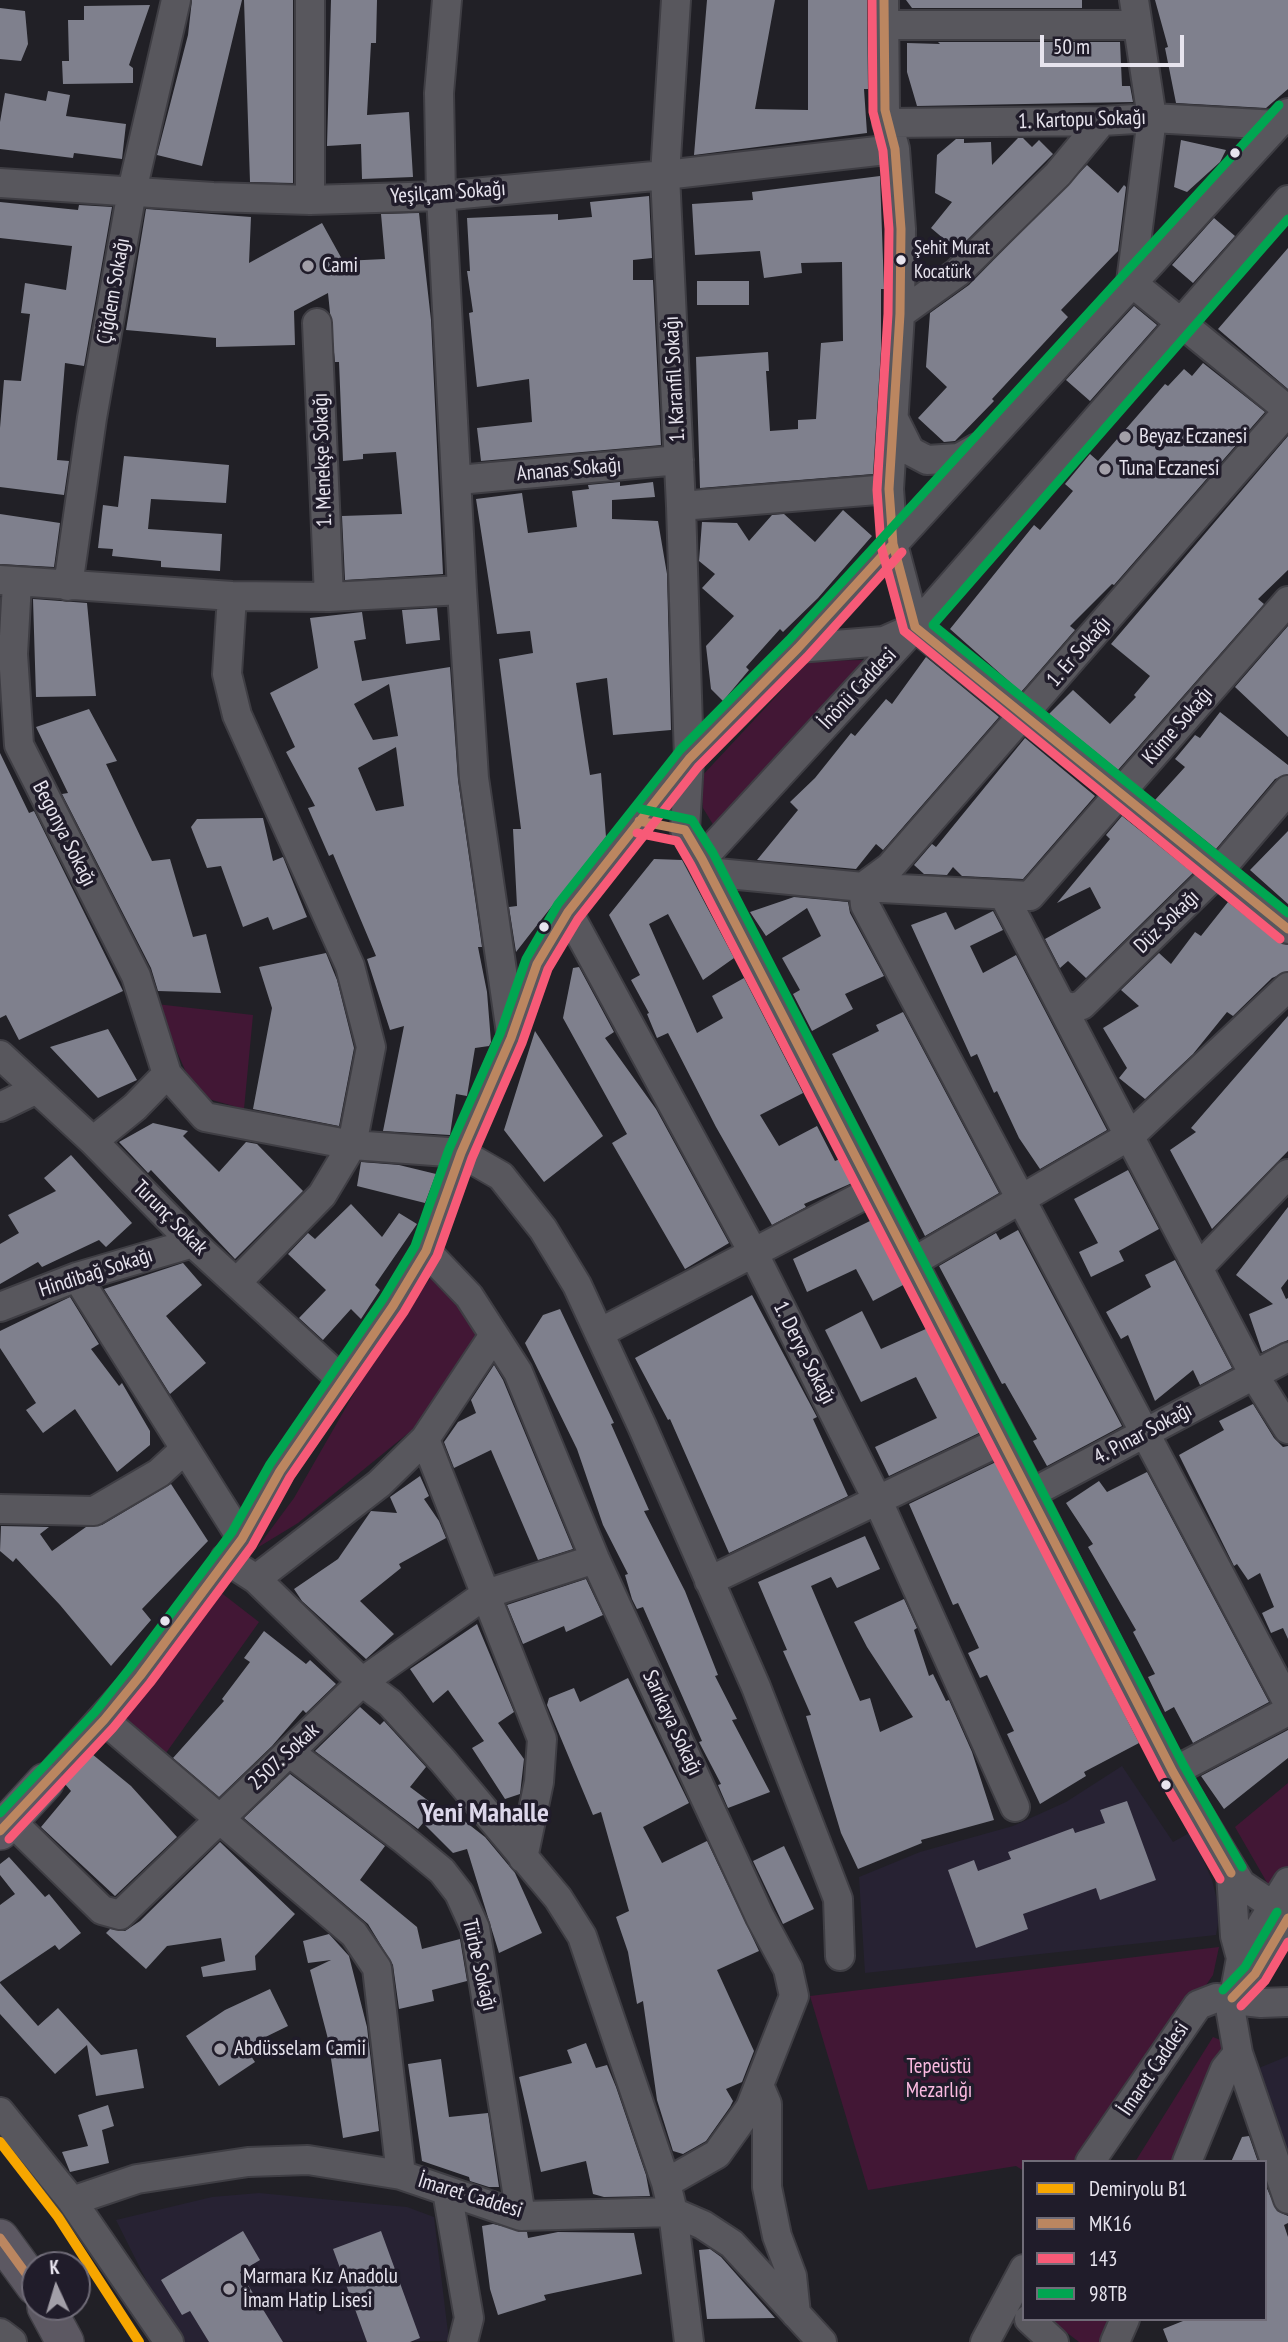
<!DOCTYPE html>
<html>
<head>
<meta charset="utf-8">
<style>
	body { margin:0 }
	#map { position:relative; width:1288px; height:2342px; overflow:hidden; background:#212026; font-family:"PT Sans Narrow",sans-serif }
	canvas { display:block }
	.legend { position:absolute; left:1022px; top:2160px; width:245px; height:161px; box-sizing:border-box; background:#201c2a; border:2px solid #706c78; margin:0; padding:9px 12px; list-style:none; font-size:21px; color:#e7e4ee }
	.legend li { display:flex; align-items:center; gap:14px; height:35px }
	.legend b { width:35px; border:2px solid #706c78 }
	.north { position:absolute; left:21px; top:2251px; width:70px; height:70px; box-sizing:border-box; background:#201c2a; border:2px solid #706c78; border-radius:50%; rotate:356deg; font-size:19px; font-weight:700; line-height:28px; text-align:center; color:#e7e4ee }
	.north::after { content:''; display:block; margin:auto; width:24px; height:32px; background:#a29fa8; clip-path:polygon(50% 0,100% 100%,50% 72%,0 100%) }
	.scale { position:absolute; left:1040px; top:35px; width:144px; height:32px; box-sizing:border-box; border:4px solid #e7e4ee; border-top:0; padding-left:9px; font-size:21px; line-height:24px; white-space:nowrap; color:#e7e4ee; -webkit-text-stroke:5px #201c2a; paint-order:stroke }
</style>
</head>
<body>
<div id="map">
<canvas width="1288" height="2342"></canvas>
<ul class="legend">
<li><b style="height:9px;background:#f7a600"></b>Demiryolu B1</li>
<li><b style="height:9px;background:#bb8660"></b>MK16</li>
<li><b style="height:9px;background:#f75a77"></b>143</li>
<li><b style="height:9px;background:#00a651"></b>98TB</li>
</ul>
<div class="north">K</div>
<div class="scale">50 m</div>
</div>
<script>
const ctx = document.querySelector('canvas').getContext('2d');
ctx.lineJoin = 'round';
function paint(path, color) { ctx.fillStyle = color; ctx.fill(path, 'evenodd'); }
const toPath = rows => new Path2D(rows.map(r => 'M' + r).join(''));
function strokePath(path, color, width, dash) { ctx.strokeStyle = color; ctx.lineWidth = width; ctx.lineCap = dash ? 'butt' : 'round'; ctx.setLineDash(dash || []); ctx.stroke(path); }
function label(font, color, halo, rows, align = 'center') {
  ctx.font = font + ' "PT Sans Narrow",sans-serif'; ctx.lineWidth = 7; ctx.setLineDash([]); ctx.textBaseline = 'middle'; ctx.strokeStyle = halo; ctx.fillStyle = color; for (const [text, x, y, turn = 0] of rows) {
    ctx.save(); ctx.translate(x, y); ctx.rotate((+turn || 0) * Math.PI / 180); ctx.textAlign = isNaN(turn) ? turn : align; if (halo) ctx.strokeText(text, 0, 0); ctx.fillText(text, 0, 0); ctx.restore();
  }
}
const built = toPath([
	[1122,1766,1173,1842,1191,1832,1212,1880,1220,1912,1216,1935,865,1973,859,1877,920,1852,1013,1826,1066,1802],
	[1288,2056,1288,2165,1254,2070],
	[259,2193,407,2207,434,2217,449,2341,177,2342,116,2220,212,2197]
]);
const green = toPath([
	[882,656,717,831,703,808,700,778,809,661,865,660],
	[156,1004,253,1015,244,1109,205,1098,189,1079],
	[432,1276,452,1292,478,1331,467,1357,412,1430,298,1523,257,1548,294,1498,384,1341],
	[215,1588,259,1622,166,1753,122,1718],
	[1288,1783,1288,1866,1277,1884,1269,1886,1235,1827],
	[1219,1947,1213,1975,1085,2162,1024,2162,1024,2171,1016,2166,868,2190,810,1996],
	[1213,2037,1233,2045,1185,2162,1135,2162],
	[1049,2319,1119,2319,1109,2342,1079,2342]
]);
const building = toPath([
	[192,0,242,0,202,166,157,155,188,35],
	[244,0,293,0,293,183,250,182],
	[331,0,377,0,376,43,371,43,367,115,409,112,413,177,362,179,361,144,327,146],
	[707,0,775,0,755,109,808,110,808,0,867,0,868,89,864,89,867,133,694,155],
	[906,0,1082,0,1082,8,912,8],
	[1155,0,1288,0,1288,89,1266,108,1176,103,1165,48,1168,47],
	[150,5,129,65,133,68,133,83,63,84,62,61,69,61,68,20,84,20,84,6],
	[0,8,25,11,28,44,21,61,0,59],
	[938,42,1120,42,1122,86,1130,86,1133,102,917,106,907,72,907,43,940,44],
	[48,91,70,95,66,116,126,124,122,159,74,153,73,158,0,149,0,122,5,93,46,101],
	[1018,138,1023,138,1032,147,1039,140,1053,154,957,250,931,228,952,202,935,193,937,155,956,139,964,139,964,143,991,142,992,165],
	[1181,140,1226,150,1220,162,1187,192,1174,187],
	[1087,165,1118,193,1124,185,1126,187,1118,251,1061,310,1068,317,992,399,994,401,955,441,944,442,918,418,947,387,926,367,930,313,969,285],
	[880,176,884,289,881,289,881,349,873,474,700,488,696,357,768,352,769,371,766,371,770,431,798,429,798,420,816,419,821,343,843,341,842,262,801,263,802,273,764,278,760,251,695,255,692,204,753,200,752,192],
	[649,196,652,258,633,260,633,280,653,280,661,445,481,461,477,428,532,422,529,379,477,387,469,313,473,312,467,271,470,271,467,218,558,214,558,220,592,217,590,202],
	[0,202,78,210,79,205,112,207,84,366,65,363,57,460,69,461,64,495,0,487,0,428,4,380,21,381,30,314,21,313,25,283,66,290,72,246,0,238],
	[146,209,251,217,249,263,322,223,343,261,385,259,381,214,419,213,431,320,443,574,345,580,342,516,402,514,396,452,363,454,363,459,343,461,339,362,335,362,328,293,294,311,295,345,216,347,216,338,126,330],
	[1214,218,1235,236,1193,283,1172,265],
	[1288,248,1288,389,1218,329],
	[697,281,749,281,749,305,697,305],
	[1134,306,1157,325,1090,401,1066,380],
	[1203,363,1265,412,1114,585,1112,584,1070,626,1075,630,1021,692,950,629,1034,525,1040,530,1073,491,1065,484,1090,454,1098,461,1165,384,1168,386,1184,369,1192,376],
	[1288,436,1288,570,1258,599,1264,604,1118,770,1049,714,1073,690,1110,724,1136,697,1134,695,1150,676,1111,644],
	[124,456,229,465,226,503,151,499,148,529,222,534,220,571,161,567,161,561,112,556,113,549,98,548,103,505,118,507],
	[620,482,620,486,653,482,655,497,612,500,612,519,658,521,667,574,671,730,613,735,607,678,576,683,590,775,601,773,606,837,516,952,509,907,517,906,513,829,521,829,499,659,533,653,530,631,497,634,476,499,522,493,528,533,577,527,572,491,589,489,588,485],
	[843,510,872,536,818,598,783,632,780,629,746,667,749,670,723,701,711,689,706,646,734,616,702,588,715,574,699,561,702,522,737,523,749,541,772,515,784,514,815,542],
	[0,514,60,523,54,567,0,564],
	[33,599,87,603,96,696,36,697],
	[437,608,440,640,406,644,402,610],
	[362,612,366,639,354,641,362,681,450,667,458,780,482,947,478,947,487,992,491,1042,489,1046,475,1048,467,1096,456,1094,450,1135,383,1131,404,1026,390,1030,367,959,376,956,333,854,329,856,308,808,315,806,286,752,295,747,270,693,318,668,310,618],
	[389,684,398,736,373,740,354,704],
	[396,747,404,806,376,811,358,768],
	[1288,626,1288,737,1235,687],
	[926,657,999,717,883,850,876,844,856,869,757,860,798,810,790,802,815,778,851,733,855,736,886,699,892,704],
	[89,709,117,761,106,764,152,861,170,859,193,937,206,934,221,993,158,991,151,968,62,794,68,793,36,727],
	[1220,712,1288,765,1288,774,1275,779,1216,849,1155,800,1185,767,1175,759,1195,735,1200,738],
	[1025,738,1095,796,1023,879,962,876,953,867,947,875,924,874,914,865,932,844,936,847],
	[0,753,29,813,34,811,123,991,19,1040,6,1015,0,1018],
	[1122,816,1193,873,1086,978,1068,961,1060,968,1045,939,1101,908,1090,887,1057,903,1110,839,1106,835],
	[263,818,273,861,283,857,307,917,273,930,268,917,243,927,221,866,207,868,191,827,197,819],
	[1288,831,1288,904,1250,870],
	[654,859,682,860,734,958,703,980,668,914,649,924,697,1033,723,1018,712,996,744,978,803,1093,760,1115,779,1146,817,1126,835,1161,840,1159,852,1183,804,1204,806,1207,772,1225,716,1127,668,1033,657,1038,647,1014,649,1013,631,980,640,975,609,915],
	[794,897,848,902,850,913,884,976,845,994,853,1009,812,1031,793,994,800,990,782,958,821,936,807,908,766,936,750,912],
	[1228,902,1278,942,1288,945,1288,971,1272,978,1233,1016,1227,1012,1193,1054,1145,1099,1119,1078,1127,1068,1103,1028,1139,1006,1121,990,1159,953,1171,964,1195,932,1201,936],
	[993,911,1003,930,970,946,983,973,1016,955,1107,1130,1040,1169,1019,1138,997,1091,994,1093,977,1054,971,1057,911,925,946,912,955,930],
	[326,953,337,980,354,1048,339,1126,253,1109,272,1008,259,967],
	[579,967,614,1032,605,1038,656,1109,729,1243,685,1269,612,1143,627,1134,563,1018,573,968],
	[903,1012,999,1193,925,1236,832,1054,879,1031,876,1025],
	[1288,1016,1288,1151,1212,1229,1170,1150,1196,1132,1191,1128],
	[108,1029,137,1080,98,1098,50,1047],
	[535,1031,603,1136,544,1182,504,1130],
	[153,1123,188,1131,183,1136,219,1172,246,1142,257,1144,303,1191,235,1259,151,1170,148,1173,119,1142],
	[71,1155,132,1223,106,1247,99,1240,42,1267,38,1262,0,1284,0,1244,19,1233,8,1215,56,1191,44,1178],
	[361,1162,399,1165,436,1174,425,1203,357,1186],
	[1128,1170,1159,1229,1119,1251,1124,1261,1091,1277,1079,1252,1098,1243,1074,1199],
	[351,1204,382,1237,399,1213,417,1224,375,1285,380,1290,361,1319,351,1309,323,1340,299,1318,326,1290,288,1254,308,1233,315,1239],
	[1288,1207,1288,1279,1281,1288,1286,1299,1288,1298,1288,1340,1262,1352,1249,1314,1273,1304,1236,1275],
	[872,1220,905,1284,873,1301,856,1269,807,1292,793,1259],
	[1018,1230,1122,1426,1047,1466,1033,1441,1037,1439,1005,1383,1002,1384,939,1266,996,1233,1000,1240],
	[1175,1260,1232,1368,1200,1385,1193,1370,1155,1401,1128,1335,1121,1339,1106,1312,1151,1287,1145,1275],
	[183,1263,202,1285,166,1316,206,1363,170,1394,104,1289],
	[752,1295,817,1417,813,1419,848,1496,729,1553,670,1419,668,1420,635,1358],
	[70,1297,99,1344,91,1349,119,1386,122,1383,150,1431,150,1445,117,1472,75,1409,43,1433,26,1410,36,1403,0,1348,0,1331],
	[560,1309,614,1423,611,1424,649,1510,644,1511,685,1591,718,1675,715,1676,737,1719,732,1720,770,1792,728,1808,718,1785,721,1784,699,1742,702,1741,643,1607,637,1609,632,1599,625,1575,628,1574,603,1525,577,1449,525,1343,543,1315],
	[862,1311,881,1349,928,1328,981,1432,889,1476,875,1447,937,1418,916,1377,861,1402,825,1330],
	[494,1365,503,1380,573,1549,538,1560,491,1450,454,1468,444,1442,458,1422,476,1413,471,1400],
	[1253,1404,1274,1438,1283,1447,1288,1446,1288,1639,1283,1628,1271,1633,1262,1613,1274,1607,1260,1573,1248,1580,1237,1564,1234,1566,1179,1455,1224,1430,1219,1421],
	[996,1462,1139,1743,1084,1772,1086,1776,1040,1804,1007,1734,1014,1731,987,1675,980,1678,968,1653,979,1648,958,1603,953,1605,909,1504],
	[1147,1472,1269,1702,1193,1743,1174,1707,1165,1712,1148,1677,1155,1674,1133,1632,1136,1630,1088,1547,1093,1544,1066,1503,1099,1481,1107,1492],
	[420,1476,429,1496,424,1499,439,1521,446,1538,399,1564,401,1568,360,1601,394,1634,366,1659,302,1601,294,1589,338,1559,371,1511,397,1513,390,1497],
	[171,1484,208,1541,142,1609,151,1620,111,1666,60,1605,16,1558,13,1562,0,1551,1,1526,49,1527,40,1534,52,1551,86,1527,102,1525],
	[865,1536,880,1569,837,1588,831,1577,811,1586,860,1701,870,1698,880,1732,913,1717,867,1647,854,1622,904,1599,917,1628,914,1630,929,1676,933,1674,946,1701,949,1700,972,1752,994,1820,921,1840,922,1843,858,1869,841,1833,806,1716,811,1715,783,1651,787,1650,758,1582],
	[586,1579,603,1615,566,1632,564,1626,523,1644,507,1605],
	[477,1624,514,1712,498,1723,524,1759,520,1794,505,1799,472,1748,484,1741,448,1690,433,1703,410,1669],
	[264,1631,306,1664,310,1660,336,1684,306,1713,303,1710,272,1746,219,1797,173,1758,224,1701,222,1699,250,1662,244,1658],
	[628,1678,689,1803,643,1827,662,1863,707,1841,759,1951,717,1970,754,2051,742,2082,726,2089,733,2101,730,2107,706,2141,683,2154,673,2151,657,2100,643,2001,637,2004,628,1952,616,1917,629,1911,601,1812,593,1815,547,1705,549,1698,574,1688,580,1702],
	[360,1707,380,1725,384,1721,426,1767,410,1787,454,1820,458,1816,485,1837,515,1873,542,1933,499,1953,467,1849,453,1853,423,1823,418,1829,315,1751],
	[1288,1730,1288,1758,1224,1809,1201,1776],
	[92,1754,131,1786,177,1837,115,1896,41,1827,71,1791,65,1784],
	[290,1774,385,1846,360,1880,417,1927,422,1949,460,1939,467,1981,432,1990,434,2001,399,2009,393,1965,368,1924,244,1818],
	[1127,1801,1156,1880,1100,1900,1096,1888,1023,1914,1028,1929,976,1948,948,1870,974,1860,978,1871,1011,1859,1008,1852,1073,1828,1075,1833,1105,1823,1100,1810],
	[220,1842,295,1914,255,1956,256,1970,203,1977,201,1967,225,1961,221,1938,167,1946,146,1969,106,1933,110,1929,125,1931,140,1921],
	[784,1846,814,1909,783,1924,753,1861],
	[9,1857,45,1897,49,1894,81,1933,59,1950,55,1945,0,1982,0,1905,15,1894,0,1875,0,1864],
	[329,1934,349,1956,367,2027,379,2131,343,2138,328,2039,310,1970,331,1960,308,1963,303,1941],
	[0,1983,38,2026,58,2008,101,2055,137,2049,144,2088,96,2096,87,2045,55,2074,0,2014],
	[270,1989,288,2026,245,2047,255,2062,219,2086,186,2036,225,2010],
	[586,2043,596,2068,607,2065,616,2087,646,2175,650,2196,604,2197,593,2194,586,2161,541,2172,519,2077,572,2063,567,2050],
	[441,2059,449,2117,488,2113,499,2187,489,2187,470,2181,469,2177,422,2161,408,2064],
	[108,2105,114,2126,102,2130,109,2163,70,2172,62,2152,88,2146,78,2115],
	[1249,2136,1258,2162,1231,2162,1242,2137],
	[1265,2184,1277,2211,1288,2216,1288,2223,1284,2225,1288,2237,1288,2342,1168,2342,1163,2329,1188,2319,1265,2319],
	[493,2224,527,2232,528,2238,558,2232,634,2233,642,2274,544,2295,546,2300,498,2315,490,2289,482,2226],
	[243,2231,260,2260,240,2272,283,2342,209,2342,190,2311,182,2315,161,2280],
	[381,2231,420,2338,410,2342,367,2342,333,2249],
	[710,2249,721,2257,775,2318,707,2319,699,2250]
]);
const minor = toPath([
	[310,0,310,200],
	[447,0,439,93,441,196,462,590,474,778,511,1033],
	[676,0,665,175,681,506,689,759,685,830,913,1262,1173,1772,1241,1884,1269,1903,1288,1902],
	[884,0,885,110,895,149,901,229,900,314,889,489,893,544,915,627],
	[1134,0,1152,118,1131,282,1288,410],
	[883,25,1136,25],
	[887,123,1102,121,1152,118,1277,125],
	[0,183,213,197,310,200,441,196,665,175,895,149],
	[900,314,957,273,1058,174,1102,121],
	[317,323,329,597],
	[1288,411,890,867,863,887,865,905,1288,1703],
	[893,417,910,451,927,460,959,458,977,448],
	[458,480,679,460],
	[681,506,889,489],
	[0,580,232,596,329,597,462,590],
	[17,583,13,654,19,745,136,976,167,1074],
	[68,586,92,418,132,191,176,0],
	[232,596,227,674,237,715,350,966,371,1047,352,1145,322,1195,237,1282],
	[915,627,1288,929],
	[798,648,884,641,909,630],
	[702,859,915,627,1288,200],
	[707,872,863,887,1030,896,1288,601],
	[1004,896,1254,1375,1288,1429],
	[568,912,754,1254,878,1501,1015,1807],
	[1064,1005,1072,1008,1082,1005,1218,872,1288,790],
	[0,1055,93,1141,193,1243,342,1380],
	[0,1107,37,1089],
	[93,1141,135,1107,167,1074,205,1117,352,1145,461,1153,501,1176,543,1229,577,1285,642,1426,756,1687,838,1899,840,1956],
	[426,1251,469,1296,518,1372,595,1559,760,1917,788,1969,794,1996,750,2108,717,2154,666,2183],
	[913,1262,1131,1135,1288,987],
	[1200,1266,1288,1174],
	[77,1277,242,1539],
	[0,1307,77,1277,193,1243],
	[601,1332,874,1190],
	[425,1439,542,1739,539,1782,523,1858],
	[1032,1493,1288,1357],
	[0,1509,94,1511,159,1473,185,1449],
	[225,1559,256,1579,362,1682,390,1703,443,1761,558,1898,582,1936,666,2183,673,2212,689,2342],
	[256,1579,379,1484,425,1439,494,1335],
	[709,1581,1003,1440],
	[104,1720,354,1934,377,1968,401,2175],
	[289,1752,402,1838,442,1871,459,1893,475,1928,521,2216],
	[1173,1772,1288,1711],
	[45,1782,140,1676,242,1539,280,1471,393,1306,426,1251,461,1153,511,1038,537,964,568,912,689,759,798,648,1288,113],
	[10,1820,102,1910,120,1915,362,1682,486,1594,595,1559],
	[1231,1873,1235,1936,1241,1958],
	[1288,1882,1241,1958,1231,2013,1238,2053,1288,2199],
	[1234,1996,1255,1974,1288,1918],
	[759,2085,767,2104,767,2187,777,2236,792,2276,796,2314],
	[0,2112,72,2201,169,2342],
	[1090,2162,1198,2005,1216,1998,1261,2003,1288,2002],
	[1187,2162,1225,2069,1238,2053],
	[447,2191,469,2318,463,2342],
	[72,2201,137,2179,248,2162,308,2160,401,2175,521,2216,673,2212,703,2225,732,2244,822,2342],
	[1029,2319,1054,2342],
	[0,2333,12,2342],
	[985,2342,1024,2269],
	[1115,2342,1125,2319]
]);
const major = toPath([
	[0,1831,45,1782],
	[0,2238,35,2286],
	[46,2307,65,2342]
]);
const bus1 = toPath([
	[884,0,885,110,895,149,901,229,900,314,889,489,893,544,915,627,1288,929],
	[639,821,685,830,702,859,1173,1772,1231,1873],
	[0,1831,104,1720,140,1676,242,1539,280,1471,393,1306,426,1251,461,1153,511,1038,537,964,568,912,689,759,798,648,893,544],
	[1232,1998,1255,1974,1288,1918],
	[0,2238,35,2286]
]);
const bus2 = toPath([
	[872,0,873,112,883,151,889,229,888,314,877,490,881,546,904,631,1280,939],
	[637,833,677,841,691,865,1162,1778,1220,1879],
	[9,1839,113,1728,150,1683,252,1546,290,1477,404,1312,437,1256,472,1158,522,1043,548,969,578,919,698,767,807,657,902,552],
	[1241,2006,1265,1981,1288,1942]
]);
const bus3 = toPath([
	[1288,219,933,625,1288,913],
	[641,809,692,820,713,853,1184,1766,1242,1867],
	[0,1813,95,1712,130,1668,232,1532,270,1464,383,1299,415,1246,449,1149,500,1034,526,959,558,904,680,750,789,640,1279,105],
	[1223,1990,1245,1967,1277,1912]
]);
const rail1 = toPath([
	[0,2142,58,2217,139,2342]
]);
const markers = [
	[1235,153,6,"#e7e4ee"],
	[901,260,6,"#e7e4ee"],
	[308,266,7,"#a29fa8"],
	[1125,437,7,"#a29fa8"],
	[1105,469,7,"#a29fa8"],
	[544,927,6,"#e7e4ee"],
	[165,1621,6,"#e7e4ee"],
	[1166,1785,6,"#e7e4ee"],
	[220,2049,7,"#a29fa8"],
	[229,2289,7,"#a29fa8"]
];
const busNames = [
	["Şehit Murat",914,249],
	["Kocatürk",914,273]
];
const streetNames = [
	["1. Kartopu Sokağı",1082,120,-2],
	["Yeşilçam Sokağı",448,193,-4],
	["Çiğdem Sokağı",114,291,-80],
	["1. Karanfil Sokağı",675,379,-93],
	["1. Menekşe Sokağı",323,460,-92],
	["Ananas Sokağı",569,470,-5],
	["1. Er Sokağı",1079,652,-49],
	["İnönü Caddesi",858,689,-47],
	["Küme Sokağı",1178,726,-49],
	["Begonya Sokağı",64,834,63],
	["Düz Sokağı",1167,922,-44],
	["Turunç Sokak",170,1218,45],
	["Hindibağ Sokağı",96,1273,-18],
	["1. Derya Sokağı",804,1353,63],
	["4. Pınar Sokağı",1143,1434,-28],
	["Sarıkaya Sokağı",672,1723,65],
	["2507. Sokak",284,1757,-43],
	["Türbe Sokağı",479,1965,77],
	["İmaret Caddesi",1154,2069,-56],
	["İmaret Caddesi",470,2196,17]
];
const poiNames = [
	["Cami",322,266],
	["Beyaz Eczanesi",1139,437],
	["Tuna Eczanesi",1119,469],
	["Abdüsselam Camii",234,2049],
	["Marmara Kız Anadolu",243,2277],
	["İmam Hatip Lisesi",243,2301]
];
const parkNames = [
	["Tepeüstü",939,2067],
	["Mezarlığı",939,2091]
];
const districtNames = [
	["Yeni Mahalle",485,1814]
];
paint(built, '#272233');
paint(green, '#421735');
paint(building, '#7f808d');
strokePath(minor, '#3f3e44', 32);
strokePath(major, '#3f3e44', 40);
strokePath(minor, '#58575d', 28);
strokePath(major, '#5c5862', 37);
strokePath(bus1, '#bb8660', 9);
strokePath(bus2, '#f75a77', 9);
strokePath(bus3, '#00a651', 9);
strokePath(rail1, '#f7a600', 10);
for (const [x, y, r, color] of markers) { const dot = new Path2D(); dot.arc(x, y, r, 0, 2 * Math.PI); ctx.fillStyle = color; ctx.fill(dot); strokePath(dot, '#201c2a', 2.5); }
label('19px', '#e7e4ee', '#201c2a', busNames, 'left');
label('21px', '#e7e4ee', '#201c2a', streetNames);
label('21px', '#e7e4ee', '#201c2a', poiNames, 'left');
label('21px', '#fbbbe1', '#201c2a', parkNames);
label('bold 28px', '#dcd7ea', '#201c2a', districtNames);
</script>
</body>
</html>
